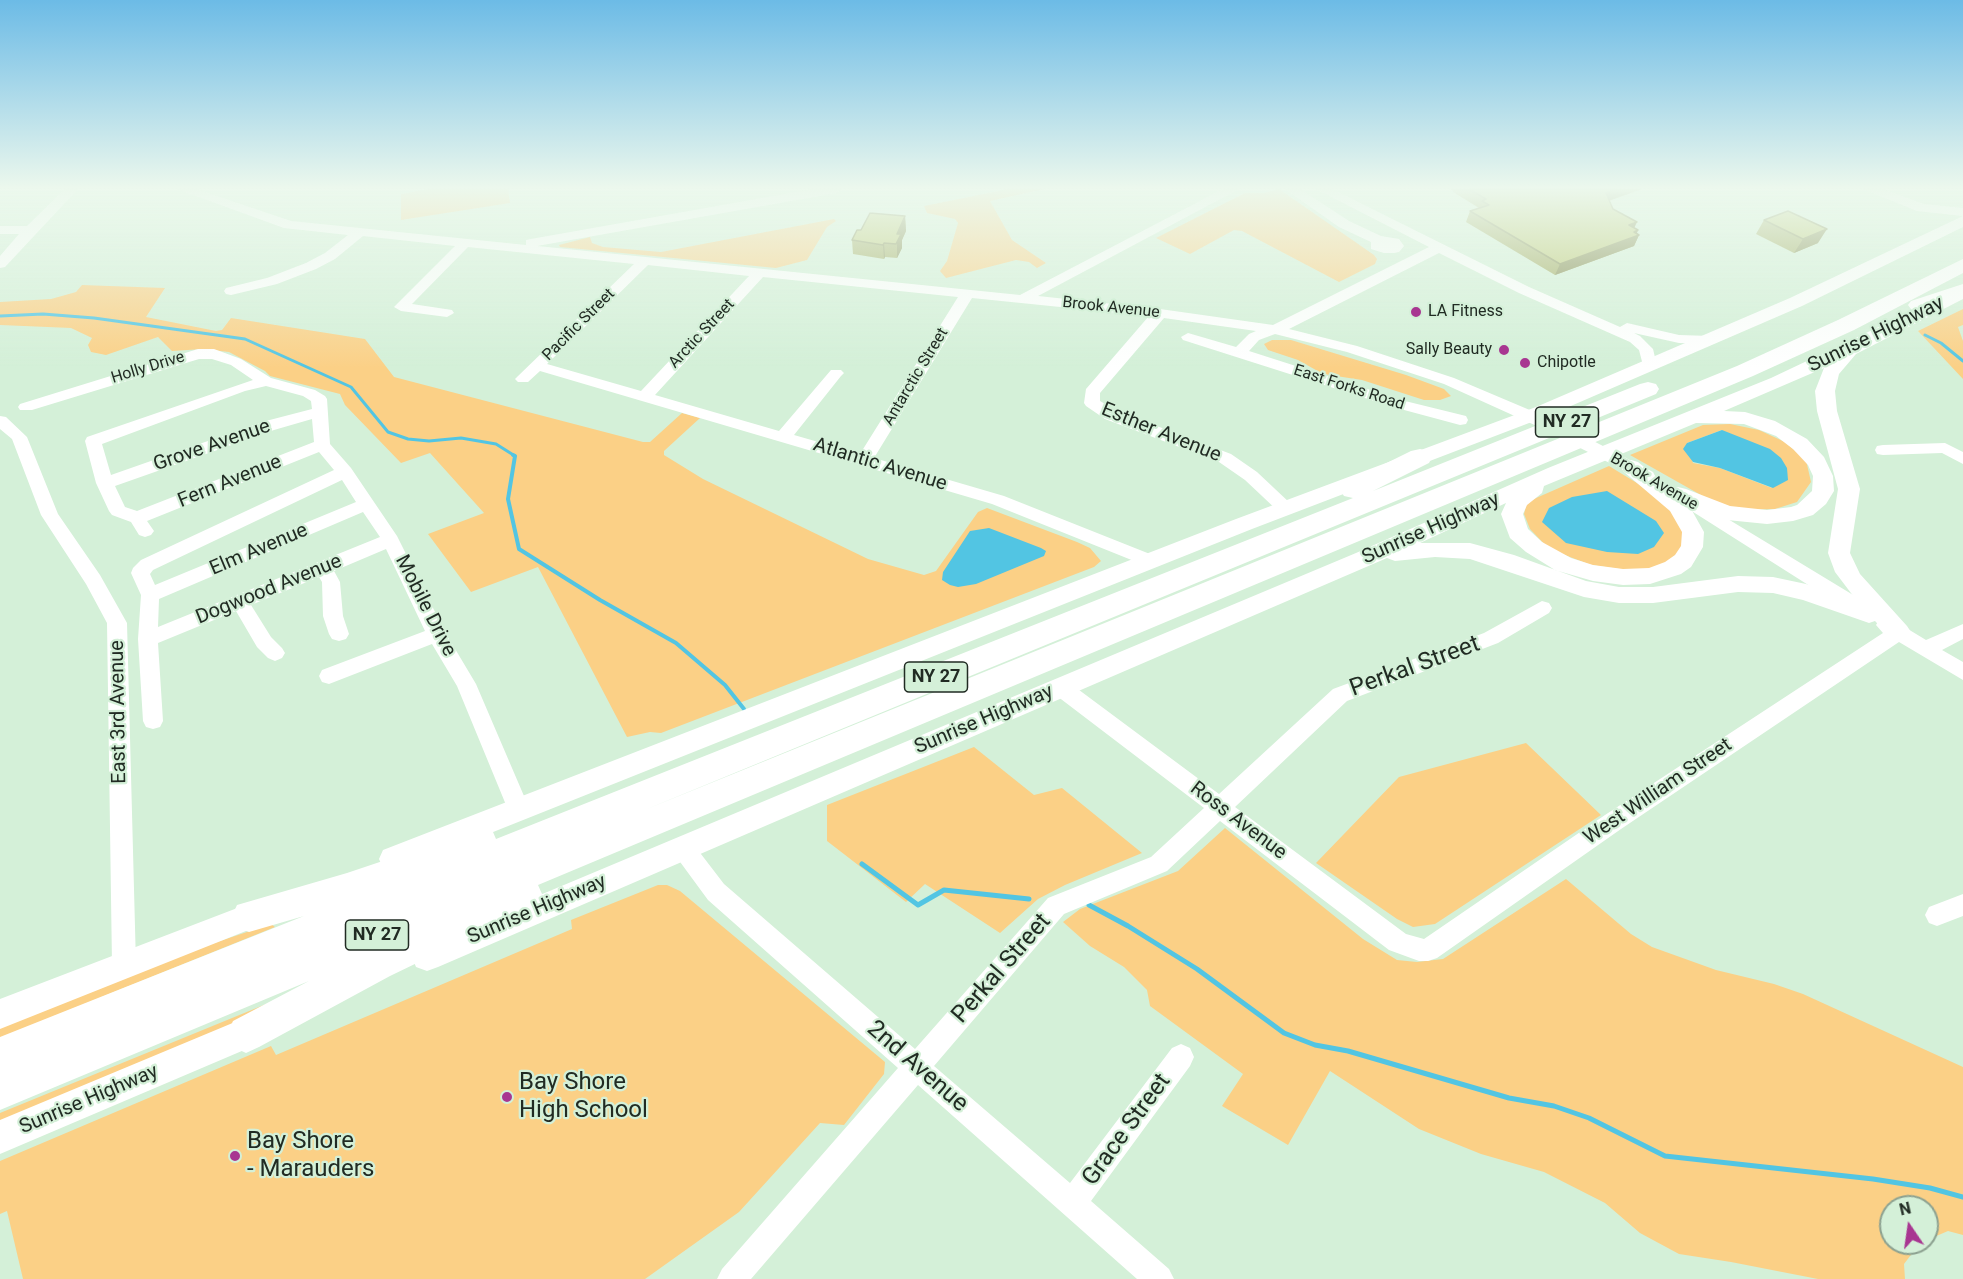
<!DOCTYPE html>
<html>
<head>
<meta charset="utf-8">
<style>
	body { margin:0 }
	#map { position:relative; width:1963px; height:1279px; overflow:hidden; background:#d4f0d8; font-family:Roboto,sans-serif }
	canvas { display:block }
	.north { position:absolute; left:1879px; top:1195px; width:60px; height:60px; box-sizing:border-box; background:#d4f0d8; border:2px solid #8ca190; border-radius:50%; rotate:347deg; font-size:16px; font-weight:700; line-height:24px; text-align:center; color:#212b23 }
	.north::after { content:''; display:block; margin:auto; width:21px; height:27px; background:#a83691; clip-path:polygon(50% 0,100% 100%,50% 72%,0 100%) }
</style>
</head>
<body>
<div id="map">
<canvas width="1963" height="1279"></canvas>
<div class="north">N</div>
</div>
<script>
const ctx = document.querySelector('canvas').getContext('2d');
ctx.lineJoin = 'round';
function paint(path, color) { ctx.fillStyle = color; ctx.fill(path, 'evenodd'); }
const toPath = rows => new Path2D(rows.map(r => 'M' + r).join(''));
function strokePath(path, color, width, dash) { ctx.strokeStyle = color; ctx.lineWidth = width; ctx.lineCap = dash ? 'butt' : 'round'; ctx.setLineDash(dash || []); ctx.stroke(path); }
function label(font, color, halo, rows, align = 'center') {
  ctx.font = font + ' Roboto,sans-serif'; ctx.lineWidth = 4.5; ctx.setLineDash([]); ctx.textBaseline = 'middle'; ctx.strokeStyle = halo; ctx.fillStyle = color; for (const [text, x, y, turn = 0] of rows) {
    ctx.save(); ctx.translate(x, y); ctx.rotate((+turn || 0) * Math.PI / 180); ctx.textAlign = isNaN(turn) ? turn : align; if (halo) ctx.strokeText(text, 0, 0); ctx.fillText(text, 0, 0); ctx.restore();
  }
}
const green = toPath([
	[429,189,508,189,510,203,401,220,401,194],
	[1008,189,1044,189,990,201,1012,240,1046,263,1037,268,1029,262,1016,260,946,278,940,271,947,261,958,223,955,219,927,213,924,206],
	[1279,189,1374,255,1377,259,1375,264,1339,282,1242,231,1234,230,1190,254,1156,238,1245,193,1264,193],
	[834,219,836,221,827,227,807,260,776,268,560,247,559,245,590,237,592,243,603,247,661,252],
	[82,285,165,288,146,317,216,331,222,330,231,318,365,339,394,377,643,442,650,442,682,413,700,418,664,451,664,455,703,479,868,559,924,575,936,571,978,512,987,508,1077,542,1090,548,1101,561,1094,567,661,733,650,732,627,737,538,567,471,592,428,534,484,513,430,453,401,463,345,405,340,394,270,376,265,371,229,352,203,349,172,351,158,337,106,355,91,352,88,345,92,338,71,328,0,325,0,302,51,299,76,292],
	[1963,309,1963,325,1958,327,1963,341,1963,379,1918,331],
	[1272,340,1291,340,1406,375,1444,389,1451,396,1440,400,1424,400,1362,380,1323,374,1298,360,1268,350,1264,344],
	[1730,424,1759,430,1785,442,1806,460,1811,482,1797,502,1775,509,1740,510,1708,499,1630,455,1703,425],
	[1722,430,1772,488,1720,468,1693,463,1687,443],
	[1609,466,1655,494,1683,522,1687,547,1663,567,1634,571,1591,565,1549,549,1530,529,1524,514,1527,502],
	[1526,743,1601,815,1435,924,1413,927,1397,919,1316,863,1399,777],
	[974,747,1034,795,1062,788,1142,853,1065,885,1038,899,1000,933,925,884,906,902,827,841,827,805],
	[1225,828,1363,939,1397,960,1417,962,1443,959,1566,879,1631,934,1652,947,1716,970,1774,984,1803,994,1963,1067,1963,1235,1948,1231,1927,1240,1927,1207,1891,1207,1891,1243,1920,1243,1904,1264,1905,1279,1818,1279,1731,1262,1679,1254,1640,1233,1605,1203,1544,1172,1481,1154,1419,1129,1330,1071,1288,1145,1222,1106,1243,1074,1150,1006,1147,990,1124,967,1090,946,1063,922,1080,909,1178,871],
	[658,885,667,885,680,891,885,1062,884,1074,844,1125,820,1123,739,1212,645,1279,23,1279,7,1211,0,1214,0,1161,271,1046,276,1055,572,929,571,920],
	[271,924,275,927,0,1038,0,1027,175,956],
	[320,982,320,988,0,1125,0,1113]
]);
const water = toPath([
	[1722,430,1770,449,1781,458,1787,468,1788,480,1773,488,1720,468,1693,462,1683,449,1687,443],
	[1607,491,1656,521,1664,533,1654,547,1638,554,1607,552,1566,543,1542,522,1549,508,1572,497],
	[989,528,1041,548,1046,551,1044,556,976,584,958,587,950,585,942,580,943,572,970,531]
]);
const streamFar2 = toPath([
	[0,316,43,314,94,318,245,339,351,387,388,432,408,439,429,441,461,438,496,444,515,456],
	[1925,335,1941,343,1963,361]
]);
const streamFar1 = toPath([
	[513,455,515,456,508,499,519,549,600,600,676,643,725,685,744,709]
]);
const stream = toPath([
	[862,864,918,905,944,890,1029,899],
	[1089,905,1128,926,1197,969,1284,1033,1315,1045,1348,1051,1509,1098,1554,1106,1589,1118,1665,1156,1873,1179,1930,1188,1963,1197]
]);
const minor = toPath([
	[65,189,78,189,5,267,0,268,0,256,19,234,0,234,0,226,27,226,65,189],
	[177,189,196,189,291,221,526,245,526,240,531,239,813,189,842,189,836,193,537,246,1020,295,1223,189,1239,189,1038,296,1160,309,1273,325,1429,247,1316,189,1332,189,1529,287,1620,327,1627,323,1679,335,1710,336,1717,340,1710,344,1679,343,1634,333,1640,336,1653,349,1657,366,1649,371,1644,369,1639,350,1630,342,1519,293,1439,253,1289,329,1357,346,1454,378,1551,419,1653,472,1655,476,1653,480,1647,482,1539,427,1444,384,1347,352,1275,334,1259,340,1249,351,1405,401,1466,416,1468,420,1466,424,1460,425,1393,407,1183,340,1181,337,1188,333,1236,347,1249,334,1256,331,1164,318,1100,393,1100,401,1117,411,1231,454,1257,472,1291,504,1294,508,1291,512,1285,514,1279,512,1245,480,1219,462,1105,419,1086,406,1084,403,1086,389,1149,316,972,298,874,458,1004,496,1155,556,1158,561,1155,566,1149,567,992,504,540,371,528,382,518,382,515,379,518,376,634,264,468,247,412,304,452,310,454,313,447,317,401,311,394,307,455,246,363,236,335,259,316,269,277,284,231,295,226,294,224,291,226,288,267,278,306,263,325,253,348,235,284,228,177,189],
	[648,265,749,276,641,391,547,364,648,265],
	[763,277,958,297,860,454,794,435,841,376,844,373,841,370,831,370,779,431,655,395,763,277],
	[1285,189,1300,189,1349,221,1381,236,1399,239,1404,246,1399,252,1394,253,1384,253,1371,249,1371,242,1339,227,1285,189],
	[1863,189,1882,189,1924,204,1963,208,1963,216,1917,211,1863,189],
	[198,349,214,349,241,359,271,378,315,390,325,396,327,399,330,444,351,468,397,536,445,632,476,684,530,810,527,817,519,819,511,817,457,686,432,644,329,684,322,682,319,676,322,670,425,631,386,549,334,571,340,582,343,616,349,634,346,639,339,641,332,639,329,634,323,616,322,582,319,577,251,605,271,637,282,648,285,653,282,658,275,661,268,658,257,647,236,611,158,643,163,721,160,727,153,729,146,727,143,721,138,639,141,595,131,573,133,568,141,560,334,470,319,452,147,521,154,531,151,535,145,537,139,535,131,522,112,515,109,511,96,483,85,441,87,437,253,380,231,365,212,359,199,359,32,410,20,410,18,407,20,404,198,349],
	[266,386,303,396,311,401,312,409,262,422,111,475,102,444,245,391,266,386],
	[312,419,314,442,137,511,125,507,115,486,274,430,312,419],
	[342,480,356,502,155,585,150,574,153,570,342,480],
	[363,512,380,537,158,627,159,599,363,512],
	[0,416,6,417,27,437,58,514,100,575,127,623,136,965,133,973,124,977,115,973,112,965,107,623,86,584,41,515,12,439,0,429,0,416],
	[1945,443,1963,452,1963,464,1942,453,1883,455,1877,454,1875,450,1877,446,1883,445,1945,443],
	[1685,493,1868,604,1871,609,1868,614,1861,616,1854,614,1679,503,1676,499,1679,495,1685,493],
	[1542,601,1549,603,1552,608,1549,613,1498,643,1347,701,1235,807,1406,934,1424,939,1605,815,1883,633,1876,625,1879,620,1886,618,1893,620,1926,640,1963,624,1963,639,1942,650,1963,662,1963,680,1899,642,1621,829,1437,958,1428,961,1419,961,1389,950,1220,821,1167,871,1064,914,934,1066,1070,1183,1172,1048,1181,1044,1190,1048,1194,1057,1190,1066,1091,1201,1169,1269,1174,1279,1137,1279,918,1085,751,1279,717,1279,722,1269,898,1068,708,900,675,855,672,848,675,841,683,838,691,841,724,884,915,1049,1048,898,1151,857,1204,808,1053,693,1050,687,1053,681,1060,679,1067,681,1219,794,1333,689,1484,633,1542,601],
	[1963,894,1963,916,1937,926,1929,923,1925,915,1929,907,1963,894]
]);
const major = toPath([
	[1963,216,1963,227,1802,306,1550,415,1252,529,403,868,393,871,383,868,379,859,383,850,1236,519,1536,407,1790,298,1963,216],
	[1963,287,1963,299,1856,354,1839,374,1835,391,1837,411,1860,489,1850,553,1860,574,1907,626,1911,632,1907,638,1899,641,1891,638,1875,621,1869,623,1803,600,1773,593,1738,592,1653,603,1619,603,1584,597,1470,559,1435,557,1395,561,1387,558,438,967,427,971,416,967,412,957,416,947,1356,553,1548,468,1771,378,1963,287],
	[1824,368,1815,391,1817,411,1838,489,1828,553,1835,572,1857,601,1806,584,1773,577,1738,576,1653,587,1619,587,1586,581,1514,555,1470,543,1420,543,1506,503,1501,514,1510,538,1526,552,1555,570,1593,581,1623,585,1650,584,1681,574,1691,567,1703,547,1704,532,1690,507,1727,520,1767,524,1793,521,1813,515,1826,504,1834,491,1833,476,1824,457,1807,439,1775,421,1745,412,1724,411,1824,368],
	[1696,423,1744,424,1776,436,1793,449,1808,465,1813,476,1812,491,1797,505,1791,507,1767,510,1730,506,1686,489,1678,487,1671,489,1638,462,1631,460,1624,462,1621,467,1624,472,1670,511,1682,532,1681,546,1675,555,1665,562,1649,568,1623,569,1593,565,1571,558,1542,542,1528,529,1523,514,1527,505,1542,493,1544,486,1696,423],
	[266,897,276,901,281,910,276,919,0,1029,0,999,266,897],
	[259,1012,270,1017,275,1028,270,1039,0,1154,0,1120,259,1012]
]);
const highway = toPath([
	[1963,259,1963,273,1854,330,1753,376,538,885,542,894,537,905,390,976,259,1047,246,1053,233,1047,227,1034,233,1021,309,981,0,1110,0,1037,304,916,249,932,237,927,232,916,237,905,347,873,481,828,493,832,496,839,1353,498,1344,496,1340,490,1344,484,1411,451,1420,449,1429,451,1432,457,1429,463,1373,491,1640,384,1648,382,1656,384,1659,389,1656,394,642,811,1737,366,1838,320,1963,259],
	[1963,284,1963,297,1918,311,1911,309,1908,305,1911,301,1963,284]
]);
const wall = toPath([
	[1451,189,1642,189,1609,201,1613,209,1634,228,1638,230,1637,233,1639,235,1634,246,1555,275,1466,222,1470,211,1479,208,1453,192,1453,191],
	[905,216,906,231,902,240,902,248,897,258,885,257,884,259,853,254,852,240],
	[1764,220,1818,243,1794,253,1756,234]
]);
const shadedWall = toPath([
	[1617,189,1642,189,1601,203,1606,193],
	[905,216,906,231,902,240,902,248,897,258,897,234],
	[1637,222,1632,233,1629,225],
	[1827,229,1818,243,1794,253,1803,239],
	[1638,230,1635,236,1639,235,1634,246,1555,275,1560,264],
	[884,243,885,257,884,259,883,245]
]);
const building = toPath([
	[1469,189,1617,189,1606,193,1613,209,1637,222,1629,225,1638,230,1634,232,1639,235,1560,264,1470,211,1489,205,1482,201,1486,199,1469,189],
	[1788,211,1827,229,1803,239,1764,220,1788,211],
	[870,213,905,216,897,234,901,234,896,244,884,243,883,245,852,240,857,230,861,230,870,213]
]);
const markers = [
	[1416,312,6,"#a83691"],
	[1504,350,6,"#a83691"],
	[1525,363,6,"#a83691"],
	[507,1097,6,"#a83691"],
	[235,1156,6,"#a83691"]
];
const farStreetnames = [
	["Brook Avenue",1111,308,6],
	["Pacific Street",579,325,-45],
	["Arctic Street",702,334,-47],
	["Holly Drive",148,368,-17],
	["Antarctic Street",916,377,-59],
	["East Forks Road",1349,388,18],
	["Brook Avenue",1654,482,30]
];
const farPoinames = [
	["LA Fitness",1428,312],
	["Sally Beauty",1492,350,"right"],
	["Chipotle",1537,363]
];
const shields = [
	[1567,422,63],
	[936,677,63],
	[377,935,63]
];
const shieldNames = [
	["NY 27",1567,422],
	["NY 27",936,677],
	["NY 27",377,935]
];
const streetNames = [
	["Sunrise Highway",1876,335,-26],
	["Esther Avenue",1161,433,22],
	["Grove Avenue",212,446,-19],
	["Atlantic Avenue",880,465,17],
	["Fern Avenue",230,482,-22],
	["Sunrise Highway",1431,529,-24],
	["Elm Avenue",259,550,-23],
	["Dogwood Avenue",269,590,-22],
	["Mobile Drive",425,606,63],
	["East 3rd Avenue",119,712,-91],
	["Sunrise Highway",984,720,-23],
	["West William Street",1658,792,-34],
	["Ross Avenue",1238,821,37],
	["Sunrise Highway",537,910,-23],
	["Sunrise Highway",89,1100,-23]
];
const nearStreetnames = [
	["Perkal Street",1415,667,-20],
	["Perkal Street",1002,969,-49],
	["2nd Avenue",917,1067,41],
	["Grace Street",1127,1130,-54]
];
const nearPoinames = [
	["Bay Shore",519,1083],
	["High School",519,1111],
	["Bay Shore",247,1142],
	["- Marauders",247,1170]
];
paint(green, '#fbd086');
paint(water, '#52c5e3');
strokePath(streamFar2, '#52c5e3', 3);
strokePath(streamFar1, '#52c5e3', 4);
strokePath(stream, '#52c5e3', 5);
paint(minor, '#fff');
paint(major, '#fff');
paint(highway, '#fff');
paint(wall, '#a2ab61');
paint(shadedWall, '#848b4f');
paint(building, '#bcc771');
strokePath(building, '#848b4f', 1.5);
const sky = ctx.createLinearGradient(0, 0, 0, 368);
sky.addColorStop(0, '#6cbbe6');
sky.addColorStop(0.51, '#ecf8ed');
sky.addColorStop(1, '#ecf8ed00');
ctx.fillStyle = sky;
ctx.fillRect(0, 0, 1963, 368);
for (const [x, y, r, color] of markers) { const dot = new Path2D(); dot.arc(x, y, r, 0, 2 * Math.PI); ctx.fillStyle = color; ctx.fill(dot); strokePath(dot, '#d4f0d8', 2); }
label('16px', '#212b23', '#d4f0d8', farStreetnames);
label('16px', '#212b23', '#d4f0d8', farPoinames, 'left');
for (const [x, y, w] of shields) { const box = new Path2D(); box.roundRect(x - w / 2, y - 15, w, 30, 4.5); ctx.fillStyle = '#d4f0d8'; ctx.fill(box); strokePath(box, '#212b23', 1.5); }
label('bold 18px', '#212b23', null, shieldNames);
label('20px', '#212b23', '#d4f0d8', streetNames);
label('24px', '#212b23', '#d4f0d8', nearStreetnames);
label('24px', '#212b23', '#d4f0d8', nearPoinames, 'left');
</script>
</body>
</html>
